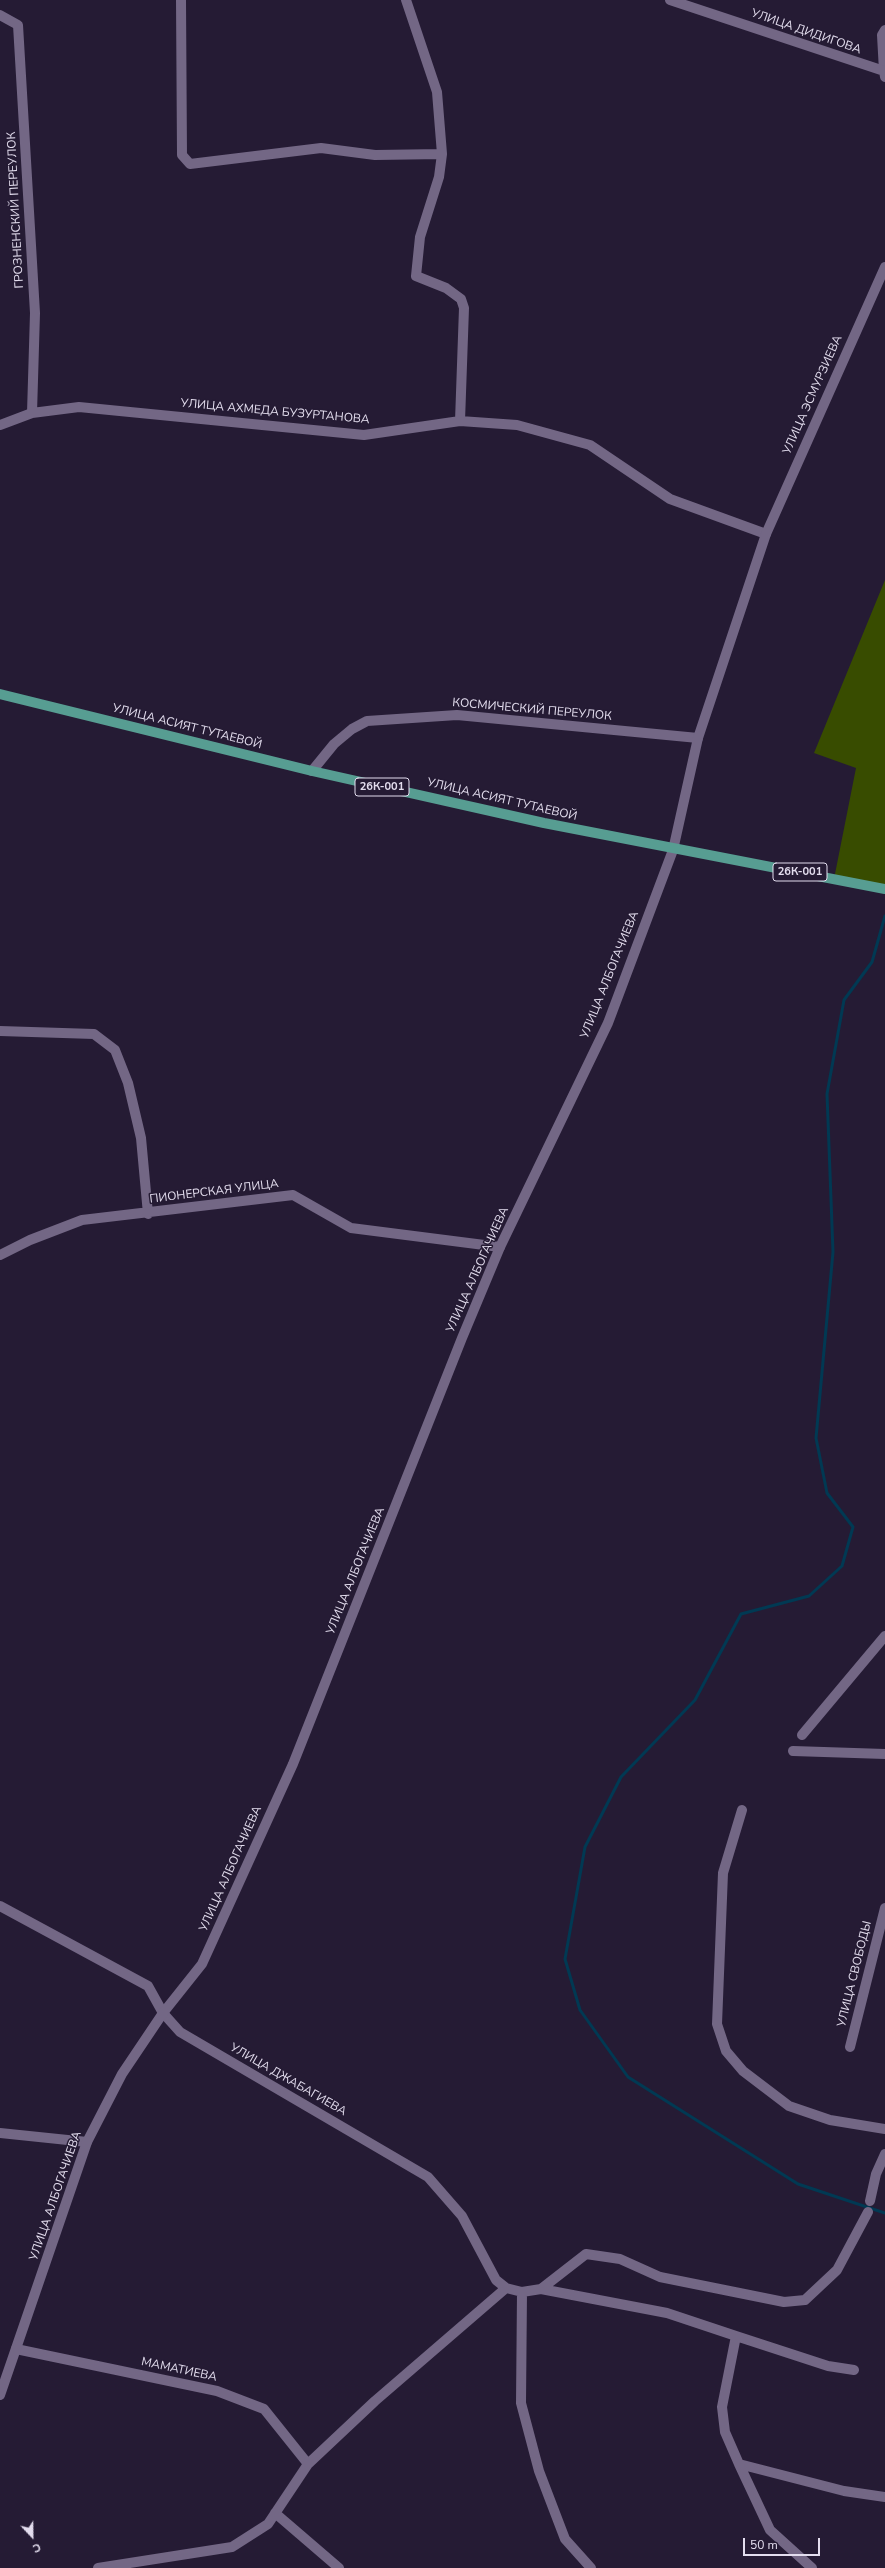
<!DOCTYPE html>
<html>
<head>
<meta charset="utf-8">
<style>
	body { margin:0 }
	#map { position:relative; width:885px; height:2568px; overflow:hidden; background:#251b34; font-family:"Nunito Sans",sans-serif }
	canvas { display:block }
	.north { position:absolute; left:12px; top:2516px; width:40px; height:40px; -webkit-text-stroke:3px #251b34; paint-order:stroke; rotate:158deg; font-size:11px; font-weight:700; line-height:16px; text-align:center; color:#e3ddee }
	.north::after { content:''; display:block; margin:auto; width:14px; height:18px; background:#e3ddee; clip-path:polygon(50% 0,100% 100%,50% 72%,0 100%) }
	.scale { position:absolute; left:743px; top:2538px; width:77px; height:18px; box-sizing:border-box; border:2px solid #e3ddee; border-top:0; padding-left:5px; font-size:12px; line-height:14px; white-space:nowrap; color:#e3ddee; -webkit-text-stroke:3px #251b34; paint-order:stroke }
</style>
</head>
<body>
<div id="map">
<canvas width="885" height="2568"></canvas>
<div class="north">С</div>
<div class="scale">50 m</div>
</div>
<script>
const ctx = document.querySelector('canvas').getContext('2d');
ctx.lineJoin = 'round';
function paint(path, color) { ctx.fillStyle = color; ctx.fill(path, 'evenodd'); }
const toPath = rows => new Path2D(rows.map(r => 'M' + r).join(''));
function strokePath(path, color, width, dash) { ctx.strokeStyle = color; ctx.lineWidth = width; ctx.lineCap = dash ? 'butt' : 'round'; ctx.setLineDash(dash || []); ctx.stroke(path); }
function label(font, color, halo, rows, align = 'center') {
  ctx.font = font + ' "Nunito Sans",sans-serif'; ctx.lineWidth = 3; ctx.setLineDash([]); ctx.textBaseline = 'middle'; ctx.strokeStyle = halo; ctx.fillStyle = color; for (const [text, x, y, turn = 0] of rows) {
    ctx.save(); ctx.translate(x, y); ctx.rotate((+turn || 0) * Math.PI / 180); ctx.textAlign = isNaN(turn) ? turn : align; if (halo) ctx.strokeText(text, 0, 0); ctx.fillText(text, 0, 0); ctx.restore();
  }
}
const green = toPath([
	[885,580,885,889,834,879,856,768,814,753]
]);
const stream = toPath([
	[885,916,872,962,844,1000,827,1094,833,1252,816,1438,827,1493,853,1527,842,1566,809,1596,741,1614,695,1700,621,1777,585,1847,565,1959,580,2010,628,2077,798,2184,885,2213]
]);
const minor = toPath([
	[181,0,182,155,190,164,321,148,375,155,442,154],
	[406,0,437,92,442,154,439,177,420,237,416,276,446,288,461,299,464,308,460,421],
	[0,15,18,25,35,313,32,413],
	[884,71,882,35,885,30],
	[0,425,32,413,79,407,364,435,460,421,517,425,590,445,670,499,766,534],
	[312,771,334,744,352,729,367,721,457,715,698,738],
	[0,1031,94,1034,115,1050,128,1083,141,1138,148,1214],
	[0,1255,30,1240,82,1220,293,1195,351,1228,500,1247],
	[802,1735,885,1636],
	[793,1751,885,1754],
	[742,1810,723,1873,717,2024,726,2051,743,2071,789,2106,830,2120,885,2129],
	[0,1906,148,1986,163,2013,180,2032,428,2177,462,2216,496,2280,506,2288,522,2292,541,2289,586,2254,620,2259,660,2277,784,2302,805,2300,837,2270,868,2212],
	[850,2047,885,1908],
	[0,2133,87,2142],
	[870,2201,876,2174,885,2154],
	[541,2289,667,2313,736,2336,722,2407,725,2432,739,2464,844,2491,885,2497],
	[522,2292,521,2403,539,2471,565,2539,591,2568],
	[736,2336,828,2366,854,2370],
	[16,2349,217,2391,264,2409,308,2464],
	[739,2464,770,2530,812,2568],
	[275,2513,339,2568],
	[98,2568,232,2547,268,2524,308,2464,375,2401,506,2288]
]);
const tertiary = toPath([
	[670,0,884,71,885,77],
	[0,2395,87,2142,122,2074,163,2013,202,1964,293,1764,462,1338,500,1247,608,1023,673,850,698,738,766,534,885,267]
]);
const primary = toPath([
	[0,694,312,771,544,823,885,889]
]);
const shields = [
	[382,787,54],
	[800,872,54]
];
const shieldNames = [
	["26К-001",382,787],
	["26К-001",800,872]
];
const streetNames = [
	["УЛИЦА ДИДИГОВА",806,32,19],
	["ГРОЗНЕНСКИЙ ПЕРЕУЛОК",16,210,-93],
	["УЛИЦА ЭСМУРЗИЕВА",813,395,-66],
	["УЛИЦА АХМЕДА БУЗУРТАНОВА",275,412,5],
	["КОСМИЧЕСКИЙ ПЕРЕУЛОК",532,710,5],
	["УЛИЦА АСИЯТ ТУТАЕВОЙ",187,727,14],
	["УЛИЦА АСИЯТ ТУТАЕВОЙ",502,800,13],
	["УЛИЦА АЛБОГАЧИЕВА",610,975,-68],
	["ПИОНЕРСКАЯ УЛИЦА",214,1192,-7],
	["УЛИЦА АЛБОГАЧИЕВА",478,1270,-66],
	["УЛИЦА АЛБОГАЧИЕВА",356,1571,-68],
	["УЛИЦА АЛБОГАЧИЕВА",231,1869,-66],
	["УЛИЦА СВОБОДЫ",855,1974,-76],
	["УЛИЦА ДЖАБАГИЕВА",288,2080,30],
	["УЛИЦА АЛБОГАЧИЕВА",56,2196,-71],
	["МАМАТИЕВА",179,2370,12]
];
paint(green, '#384c00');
strokePath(stream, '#013953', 3);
strokePath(minor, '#736785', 10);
strokePath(tertiary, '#736785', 10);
strokePath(primary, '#579d92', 10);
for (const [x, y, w] of shields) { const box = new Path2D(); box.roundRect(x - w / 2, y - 9, w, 18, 3); ctx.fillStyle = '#251b34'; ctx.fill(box); strokePath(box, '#e3ddee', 1); }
label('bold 11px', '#e3ddee', null, shieldNames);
label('12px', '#e3ddee', '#251b34', streetNames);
</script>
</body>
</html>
